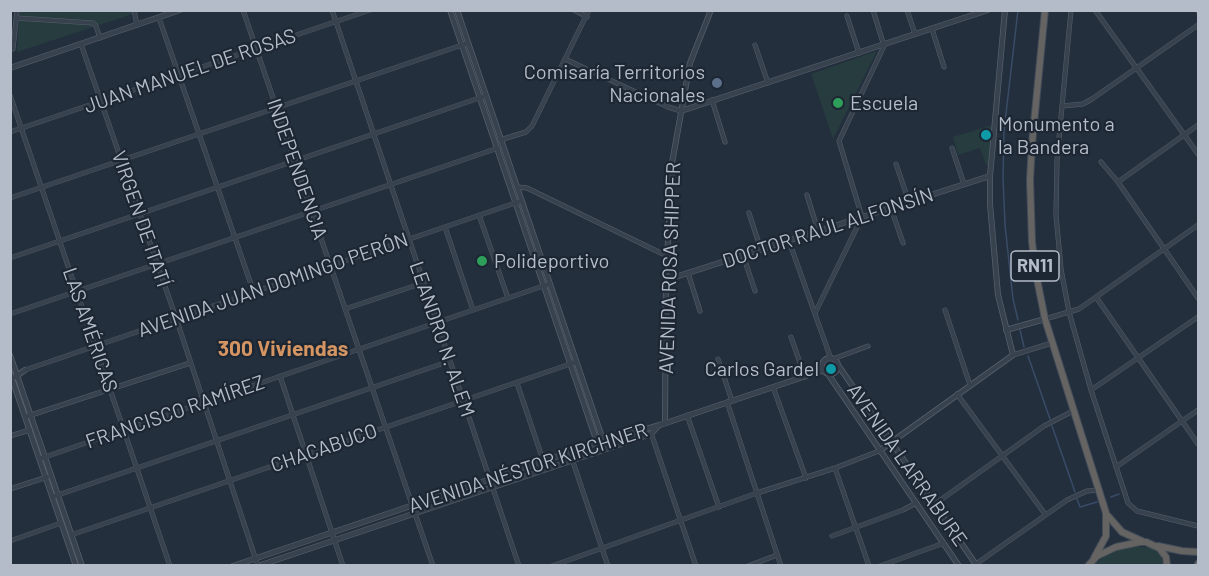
<!DOCTYPE html>
<html>
<head>
<meta charset="utf-8">
<style>
	body { margin:0 }
	#map { position:relative; width:1209px; height:576px; overflow:hidden; background:#242f3e; font-family:Barlow,sans-serif }
	canvas { display:block }
	.frame { position:absolute; inset:0; border:12px solid #b4bcc9; pointer-events:none }
</style>
</head>
<body>
<div id="map">
<canvas width="1209" height="576"></canvas>
<div class="frame"></div>
</div>
<script>
const ctx = document.querySelector('canvas').getContext('2d');
ctx.lineJoin = 'round';
function paint(path, color) { ctx.fillStyle = color; ctx.fill(path, 'evenodd'); }
const toPath = rows => new Path2D(rows.map(r => 'M' + r).join(''));
function strokePath(path, color, width, dash) { ctx.strokeStyle = color; ctx.lineWidth = width; ctx.lineCap = dash ? 'butt' : 'round'; ctx.setLineDash(dash || []); ctx.stroke(path); }
function label(font, color, halo, rows, align = 'center') {
  ctx.font = font + ' Barlow,sans-serif'; ctx.lineWidth = 4.5; ctx.setLineDash([]); ctx.textBaseline = 'middle'; ctx.strokeStyle = halo; ctx.fillStyle = color; for (const [text, x, y, turn = 0] of rows) {
    ctx.save(); ctx.translate(x, y); ctx.rotate((+turn || 0) * Math.PI / 180); ctx.textAlign = isNaN(turn) ? turn : align; if (halo) ctx.strokeText(text, 0, 0); ctx.fillText(text, 0, 0); ctx.restore();
  }
}
const green = toPath([
	[19,11,142,11,17,52],
	[877,51,833,139,811,74],
	[992,125,989,166,986,165,980,148,958,155,953,137],
	[1132,546,1152,548,1161,556,1163,565,1093,566,1103,557,1118,550]
]);
const stream = toPath([
	[1018,320,1013,299,1005,225,1003,177,1004,131,1018,10],
	[1020,330,1024,347],
	[1028,356,1050,419],
	[1052,426,1075,492],
	[1111,497,1119,494],
	[1077,499,1080,507,1097,502]
]);
const minor = toPath([
	[134,10,137,25],
	[243,10,433,566],
	[332,10,519,566],
	[574,10,587,17],
	[907,10,915,34],
	[1071,10,1057,160,1056,215,1061,269,1069,312,1091,390,1128,503,1137,511,1198,526],
	[1095,10,1198,154],
	[1198,10,1198,11],
	[847,16,859,53],
	[16,18,93,23,96,26,100,38],
	[159,18,254,293],
	[932,29,944,67],
	[81,44,176,318,258,566],
	[755,45,768,83],
	[13,49,17,10],
	[565,59,668,107,681,111],
	[10,95,170,566],
	[712,100,725,142],
	[1062,106,1083,104,1092,99,1198,25],
	[10,132,370,10],
	[500,140,526,132,532,126,589,10],
	[952,148,964,184],
	[1101,162,1118,182,1198,298],
	[896,164,909,202],
	[1118,182,1198,125],
	[517,187,527,188,667,256],
	[807,195,818,231],
	[10,198,468,43],
	[891,208,903,243],
	[749,213,761,250],
	[479,215,508,298],
	[445,227,473,310],
	[789,241,831,359],
	[743,255,755,291],
	[10,258,485,96],
	[688,273,700,311],
	[1096,297,1198,444],
	[345,309,423,283],
	[945,310,970,385],
	[815,313,862,217,839,141,884,46,873,10],
	[10,314,498,148],
	[1045,319,1079,309,1198,225],
	[791,337,805,377],
	[1013,355,1052,343],
	[718,359,732,401],
	[833,359,868,346],
	[25,370,521,201],
	[280,376,343,566],
	[517,383,546,469],
	[773,387,806,478],
	[1091,390,1198,317],
	[957,394,1045,514],
	[727,402,781,566],
	[687,415,719,507],
	[25,417,190,363],
	[651,433,696,566],
	[10,436,30,430],
	[570,453,608,566],
	[42,458,549,284],
	[1116,467,1198,410],
	[835,468,869,566],
	[10,489,47,477],
	[52,497,450,361],
	[935,504,1044,426,1073,411],
	[71,535,576,362],
	[832,536,903,510,916,503],
	[10,541,61,523],
	[976,564,1067,500,1087,491,1099,490],
	[552,566,757,493,835,468,879,451],
	[748,566,777,555],
	[880,566,944,543]
]);
const tertiary = toPath([
	[450,10,600,451],
	[457,10,606,449],
	[10,68,180,10],
	[681,111,988,10],
	[666,280,990,176],
	[1006,330,1045,319],
	[10,355,82,566],
	'822 366a8 8 0 1 1 16 0a8 8 0 1 1-16 0Z',
	[838,365,977,566],
	[10,373,76,566],
	[828,374,959,566],
	[15,377,25,370],
	[665,423,666,280,672,163,690,63,711,10],
	[879,451,1013,355,998,295,990,204,990,176,1005,10],
	[233,566,603,441,660,425,824,370],
	[258,566,651,434,659,425]
]);
const trunk = toPath([
	[1045,10,1032,144,1030,180,1032,242,1036,274,1045,319,1106,513,1106,536,1094,558],
	[1108,516,1122,532,1142,541],
	[1158,546,1182,551,1198,552],
	[1088,566,1097,556,1116,547,1140,542,1146,542,1159,548,1166,557,1167,566],
	[1197,566,1198,564]
]);
const markers = [
	[717,83,6,"#5c6f8a"],
	[838,103,6,"#2e9e5b"],
	[986,135,6,"#0f9aa8"],
	[482,261,6,"#2e9e5b"],
	[831,369,6,"#0f9aa8"]
];
const shields = [
	[1035,266,48]
];
const shieldNames = [
	["RN11",1035,266]
];
const streetNames = [
	["JUAN MANUEL DE ROSAS",190,71,-19],
	["INDEPENDENCIA",297,169,71],
	["VIRGEN DE ITATÍ",141,219,71],
	["DOCTOR RAÚL ALFONSÍN",828,228,-18],
	["AVENIDA ROSA SHIPPER",670,268,-88],
	["AVENIDA JUAN DOMINGO PERÓN",273,285,-19],
	["LAS AMÉRICAS",90,330,71],
	["LEANDRO N. ALEM",442,339,71],
	["FRANCISCO RAMÍREZ",175,412,-19],
	["CHACABUCO",324,448,-19],
	["AVENIDA LARRABURE",907,465,55],
	["AVENIDA NÉSTOR KIRCHNER",528,468,-18]
];
const poiNames = [
	["Comisaría Territorios",705,72,"right"],
	["Nacionales",705,95,"right"],
	["Escuela",850,103],
	["Monumento a",998,124],
	["la Bandera",998,147],
	["Polideportivo",494,261],
	["Carlos Gardel",819,369,"right"]
];
const neighbourhoodNames = [
	["300 Viviendas",283,349]
];
paint(green, '#263c3f');
strokePath(stream, '#394c67', 1.5);
strokePath(minor, '#565f6c', 5);
strokePath(tertiary, '#565f6c', 6);
strokePath(trunk, '#434c59', 8);
strokePath(minor, '#38414e', 4);
strokePath(tertiary, '#38414e', 4.5);
strokePath(trunk, '#656462', 6);
for (const [x, y, r, color] of markers) { const dot = new Path2D(); dot.arc(x, y, r, 0, 2 * Math.PI); ctx.fillStyle = color; ctx.fill(dot); strokePath(dot, '#1d2633', 2); }
for (const [x, y, w] of shields) { const box = new Path2D(); box.roundRect(x - w / 2, y - 15, w, 30, 4.5); ctx.fillStyle = '#1d2633'; ctx.fill(box); strokePath(box, '#b4bcc9', 1.5); }
label('bold 18px', '#b4bcc9', null, shieldNames);
label('20px', '#b4bcc9', '#1d2633', streetNames);
label('20px', '#b4bcc9', '#1d2633', poiNames, 'left');
label('bold 21px', '#d59563', '#1d2633', neighbourhoodNames);
</script>
</body>
</html>
